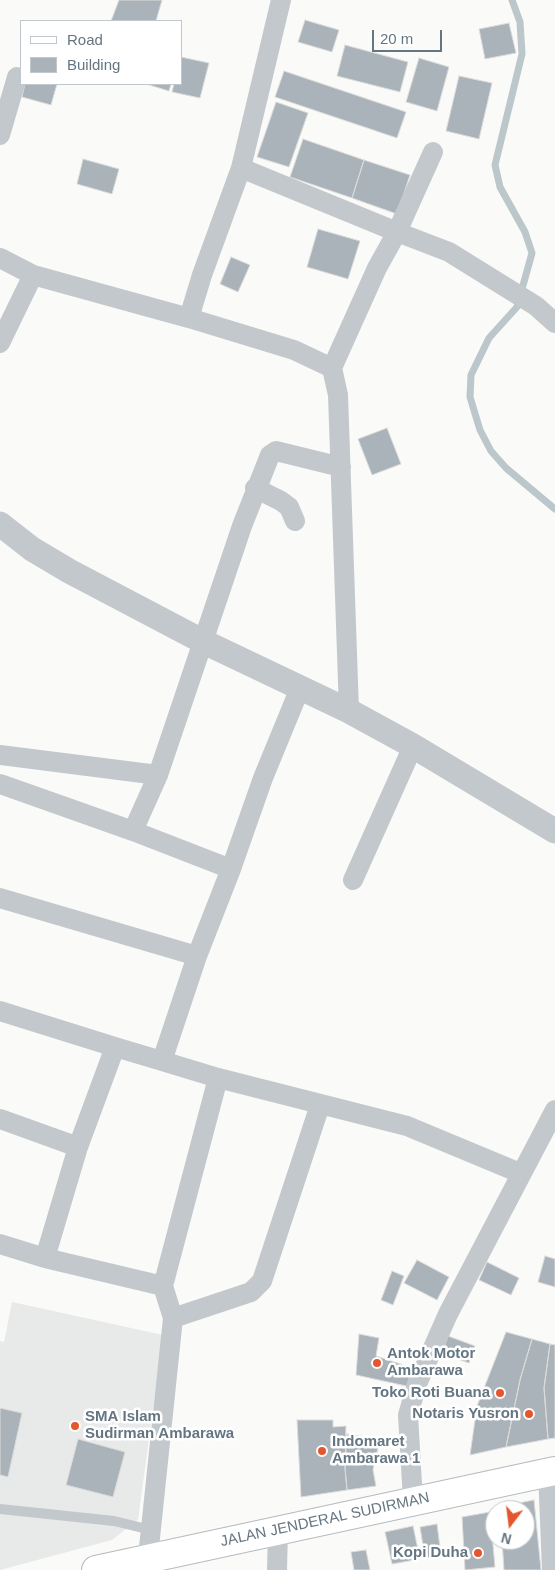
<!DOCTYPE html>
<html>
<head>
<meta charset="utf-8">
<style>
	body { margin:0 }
	#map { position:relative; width:555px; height:1570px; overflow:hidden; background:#fafaf8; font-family:Helvetica,sans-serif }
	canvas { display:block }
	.legend { position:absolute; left:20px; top:20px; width:162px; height:65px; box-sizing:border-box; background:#fff; border:1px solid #c1c8cd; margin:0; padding:6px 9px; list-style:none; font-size:15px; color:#657683 }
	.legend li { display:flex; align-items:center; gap:10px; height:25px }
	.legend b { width:25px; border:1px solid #c1c8cd }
	.north { position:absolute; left:485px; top:1500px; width:50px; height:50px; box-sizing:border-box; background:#fff; border:1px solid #c1c8cd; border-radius:50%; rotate:195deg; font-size:14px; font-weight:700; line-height:20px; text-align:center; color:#657683 }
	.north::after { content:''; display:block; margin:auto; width:18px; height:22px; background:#e4572e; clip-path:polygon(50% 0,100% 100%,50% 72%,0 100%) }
	.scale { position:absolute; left:372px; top:30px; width:70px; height:22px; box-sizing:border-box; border:2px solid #657683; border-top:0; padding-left:6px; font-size:15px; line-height:18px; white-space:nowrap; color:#657683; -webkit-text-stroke:4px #fff; paint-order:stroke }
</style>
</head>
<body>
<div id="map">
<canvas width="555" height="1570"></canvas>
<ul class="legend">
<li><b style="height:6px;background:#fff"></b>Road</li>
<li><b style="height:14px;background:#aab3b9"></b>Building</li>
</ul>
<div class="north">N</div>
<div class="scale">20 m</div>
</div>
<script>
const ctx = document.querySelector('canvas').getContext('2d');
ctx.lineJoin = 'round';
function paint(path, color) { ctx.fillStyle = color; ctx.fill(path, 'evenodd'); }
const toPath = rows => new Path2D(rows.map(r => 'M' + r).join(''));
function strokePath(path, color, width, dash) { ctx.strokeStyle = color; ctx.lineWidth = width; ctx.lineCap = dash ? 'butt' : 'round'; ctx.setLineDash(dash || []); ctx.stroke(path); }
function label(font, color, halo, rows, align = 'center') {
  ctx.font = font + ' Helvetica,sans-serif'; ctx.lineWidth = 5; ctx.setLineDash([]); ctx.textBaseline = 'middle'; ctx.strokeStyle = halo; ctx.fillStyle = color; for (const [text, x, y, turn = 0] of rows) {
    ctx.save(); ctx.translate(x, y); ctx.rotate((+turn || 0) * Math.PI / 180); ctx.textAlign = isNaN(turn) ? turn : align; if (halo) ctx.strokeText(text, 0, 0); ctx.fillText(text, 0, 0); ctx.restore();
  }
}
const built = toPath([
	[12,1302,163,1335,138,1520,112,1540,0,1570,0,1341,4,1342]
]);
const stream = toPath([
	[512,0,520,22,522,54,495,165,500,187,525,232,532,253,517,307,489,338,471,375,470,397,480,430,491,451,506,468,555,509]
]);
const building = toPath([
	[119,0,162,0,156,21,111,21,119,0],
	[305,20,339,30,332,52,298,42,305,20],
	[509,23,516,53,485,59,479,29,509,23],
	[345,45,408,62,400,92,337,76,345,45],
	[181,57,209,63,200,98,172,92,174,84,181,84,181,57],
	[419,58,449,67,437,111,406,102,419,58],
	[284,71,406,112,397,138,275,97,284,71],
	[459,76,492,83,479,139,446,131,459,76],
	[25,84,57,84,51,105,22,97,25,84],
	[146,84,171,84,169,91,146,84],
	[276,102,308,113,289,167,257,157,276,102],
	[303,139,364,160,352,198,290,177,303,139],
	[83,159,119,169,112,194,77,184,83,159],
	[364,160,410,175,397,214,352,198,364,160],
	[318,229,360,241,348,279,307,267,318,229],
	[231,257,250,265,238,292,220,284,231,257],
	[387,428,401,464,372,475,358,439,387,428],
	[545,1256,555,1259,555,1287,538,1282,545,1256],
	[417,1260,449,1277,437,1300,404,1283,417,1260],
	[487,1262,519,1278,511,1295,479,1280,487,1262],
	[392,1271,404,1276,393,1305,381,1300,392,1271],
	[506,1332,532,1339,520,1380,506,1447,470,1455,477,1406,506,1332],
	[359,1334,379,1338,376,1356,416,1369,411,1387,356,1375,359,1334],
	[448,1336,475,1346,469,1363,442,1354,448,1336],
	[532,1339,550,1344,544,1388,548,1439,506,1447,520,1380,532,1339],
	[550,1344,555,1345,555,1438,548,1439,544,1388,550,1344],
	[0,1408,22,1413,8,1477,0,1475,0,1408],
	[297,1420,333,1420,333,1427,346,1426,345,1468,347,1490,301,1497,297,1420],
	[347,1434,380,1439,373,1470,376,1486,347,1490,345,1468,347,1434],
	[78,1439,125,1452,113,1497,66,1485,78,1439],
	[534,1500,541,1570,504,1570,502,1540,525,1540,525,1510,499,1510,499,1507,534,1500],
	[490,1512,495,1567,465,1570,462,1517,490,1512],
	[437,1524,441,1555,425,1558,420,1527,437,1524],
	[413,1526,420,1559,392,1564,385,1532,413,1526],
	[366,1550,370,1570,354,1570,351,1552,366,1550]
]);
const service = toPath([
	[0,1509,114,1521,151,1530]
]);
const minor = toPath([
	[0,135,17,77],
	[433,152,397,232,449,252,536,306,555,323],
	[241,168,397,232,377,268,332,368],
	[0,258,33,275],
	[189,318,202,275,241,168,281,0],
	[0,343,33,275,189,318,294,350,332,368,338,395,349,711],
	[255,488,281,501,289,507,295,521],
	[0,755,158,775],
	[0,784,133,831],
	[231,869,133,831,158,775,242,526,270,455,276,451,341,467],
	[353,880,413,746],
	[0,898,197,956],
	[0,1011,115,1047],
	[162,1061,115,1047,78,1147,45,1258,163,1286],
	[218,1078,407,1126,520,1173],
	[0,1119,78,1147],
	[0,1244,45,1258],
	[173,1318,251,1292,262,1281,320,1105],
	[548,1472,552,1570],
	[413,1501,408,1415,417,1384,448,1314,555,1110],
	[148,1557,173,1318,163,1286,218,1078,162,1061,197,956,231,869,263,778,300,688],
	[277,1570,278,1530]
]);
const tertiary = toPath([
	[0,524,32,549,69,571,202,641,349,711,413,746,555,831]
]);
const primary = toPath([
	[96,1570,555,1471]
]);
const markers = [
	[377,1363,5,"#e4572e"],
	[500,1393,5,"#e4572e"],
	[529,1414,5,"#e4572e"],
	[75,1426,5,"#e4572e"],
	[322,1451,5,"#e4572e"],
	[478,1553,5,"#e4572e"]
];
const poiNames = [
	["Antok Motor",387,1354],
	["Ambarawa",387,1371],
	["Toko Roti Buana",490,1393,"right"],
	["Notaris Yusron",519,1414,"right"],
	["SMA Islam",85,1417],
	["Sudirman Ambarawa",85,1434],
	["Indomaret",332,1442],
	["Ambarawa 1",332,1459],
	["Kopi Duha",468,1553,"right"]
];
const streetNames = [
	["JALAN JENDERAL SUDIRMAN",325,1520,-12]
];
paint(built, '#e8e9e9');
strokePath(stream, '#bbc7cb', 7);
paint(building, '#aab3b9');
strokePath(building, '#dcdcda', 1);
strokePath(primary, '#b5babe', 30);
strokePath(service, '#c3c8cc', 10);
strokePath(minor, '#c3c8cc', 20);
strokePath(tertiary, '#c3c8cc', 25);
strokePath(primary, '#fff', 28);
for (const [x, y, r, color] of markers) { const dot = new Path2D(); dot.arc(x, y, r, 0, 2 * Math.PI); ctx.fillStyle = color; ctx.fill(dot); strokePath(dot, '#fff', 2); }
label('bold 15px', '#657683', '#fff', poiNames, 'left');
label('15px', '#657683', '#fff', streetNames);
</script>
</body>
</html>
